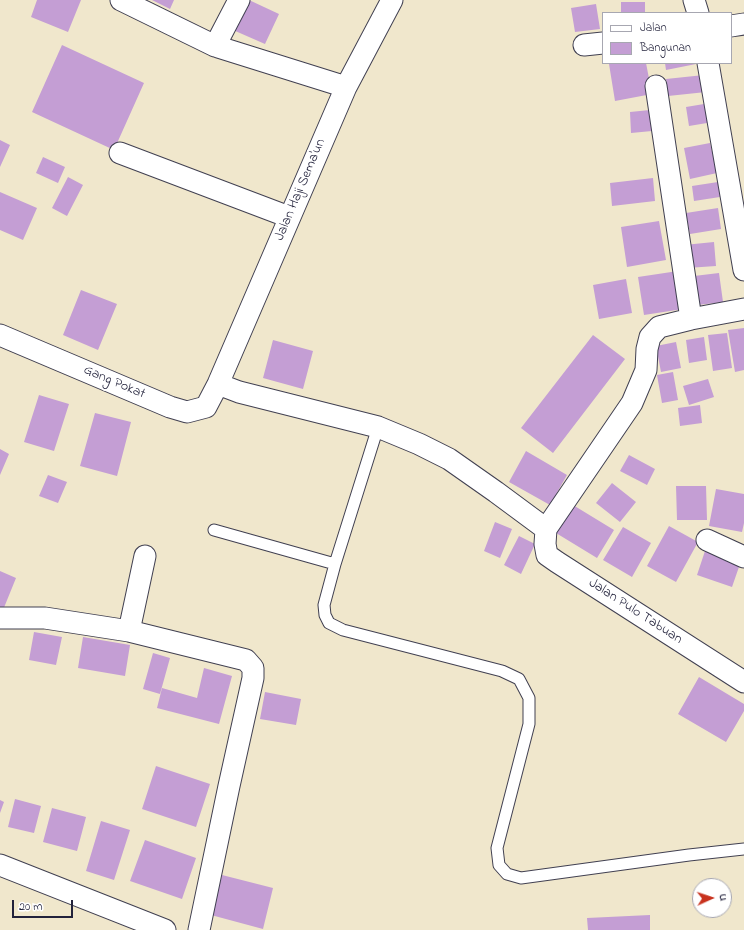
<!DOCTYPE html>
<html>
<head>
<meta charset="utf-8">
<style>
	body { margin:0 }
	#map { position:relative; width:744px; height:930px; overflow:hidden; background:#f0e7cc; font-family:"Indie Flower",sans-serif }
	canvas { display:block }
	.legend { position:absolute; left:602px; top:12px; width:130px; height:52px; box-sizing:border-box; background:#fff; border:1px solid #a7a7b1; margin:0; padding:5px 7px; list-style:none; font-size:12px; color:#22223b }
	.legend li { display:flex; align-items:center; gap:8px; height:20px }
	.legend b { width:20px; border:1px solid #a7a7b1 }
	.north { position:absolute; left:692px; top:878px; width:40px; height:40px; box-sizing:border-box; background:#fff; border:1px solid #a7a7b1; border-radius:50%; rotate:87deg; font-size:11px; font-weight:700; line-height:16px; text-align:center; color:#22223b }
	.north::after { content:''; display:block; margin:auto; width:14px; height:18px; background:#c8321e; clip-path:polygon(50% 0,100% 100%,50% 72%,0 100%) }
	.scale { position:absolute; left:12px; top:900px; width:61px; height:18px; box-sizing:border-box; border:2px solid #22223b; border-top:0; padding-left:5px; font-size:12px; line-height:14px; white-space:nowrap; color:#22223b; -webkit-text-stroke:3px #fff; paint-order:stroke }
</style>
</head>
<body>
<div id="map">
<canvas width="744" height="930"></canvas>
<ul class="legend">
<li><b style="height:5px;background:#fff"></b>Jalan</li>
<li><b style="height:11px;background:#c49ed4"></b>Bangunan</li>
</ul>
<div class="north">U</div>
<div class="scale">20 m</div>
</div>
<script>
const ctx = document.querySelector('canvas').getContext('2d');
ctx.lineJoin = 'round';
function paint(path, color) { ctx.fillStyle = color; ctx.fill(path, 'evenodd'); }
const toPath = rows => new Path2D(rows.map(r => 'M' + r).join(''));
function strokePath(path, color, width, dash) { ctx.strokeStyle = color; ctx.lineWidth = width; ctx.lineCap = dash ? 'butt' : 'round'; ctx.setLineDash(dash || []); ctx.stroke(path); }
function label(font, color, halo, rows, align = 'center') {
  ctx.font = font + ' "Indie Flower",sans-serif'; ctx.lineWidth = 3.5; ctx.setLineDash([]); ctx.textBaseline = 'middle'; ctx.strokeStyle = halo; ctx.fillStyle = color; for (const [text, x, y, turn = 0] of rows) {
    ctx.save(); ctx.translate(x, y); ctx.rotate((+turn || 0) * Math.PI / 180); ctx.textAlign = isNaN(turn) ? turn : align; if (halo) ctx.strokeText(text, 0, 0); ctx.fillText(text, 0, 0); ctx.restore();
  }
}
const building = toPath([
	[37,0,81,0,68,32,31,17],
	[152,0,174,0,170,9],
	[249,0,279,14,265,44,233,30],
	[621,2,645,2,645,13,621,13],
	[596,4,600,29,575,32,571,8],
	[62,45,144,83,114,150,32,112],
	[615,63,646,63,652,94,615,101,609,64],
	[665,63,696,63,696,64,666,70],
	[704,75,706,92,668,96,666,79],
	[710,103,713,122,689,126,686,107],
	[650,110,652,131,631,133,630,112],
	[0,140,10,145,0,167],
	[710,143,717,173,690,179,684,148],
	[43,157,65,167,58,183,36,173],
	[68,177,83,185,67,216,52,208],
	[653,178,655,201,612,206,610,183],
	[718,182,720,197,694,201,692,186],
	[0,192,37,208,23,240,0,230],
	[718,208,721,229,690,234,686,213],
	[659,221,666,260,627,267,621,227],
	[714,242,716,266,687,268,684,245],
	[678,271,683,309,644,315,638,277],
	[719,273,723,302,698,305,694,276],
	[626,279,632,313,599,319,593,285],
	[81,290,117,304,98,350,63,335],
	[744,328,744,370,735,372,728,330],
	[727,333,732,368,713,371,708,335],
	[593,335,625,359,553,453,521,428],
	[704,337,707,360,689,363,686,340],
	[273,340,313,351,303,389,263,378],
	[676,342,681,368,661,372,656,346],
	[673,372,678,400,662,403,657,375],
	[708,379,714,397,689,405,683,386],
	[39,395,69,404,54,451,24,442],
	[700,405,702,423,680,426,678,408],
	[95,413,131,422,117,476,80,466],
	[0,449,9,454,0,475],
	[526,451,567,475,550,505,509,482],
	[629,455,655,469,647,485,620,471],
	[48,475,67,482,58,503,39,496],
	[612,483,636,502,620,522,596,503],
	[676,486,706,486,707,520,677,520],
	[716,489,744,494,744,523,742,532,709,526],
	[573,505,614,530,597,558,556,533],
	[495,522,512,529,500,558,484,551],
	[669,526,698,542,676,582,647,566],
	[623,527,651,543,632,577,603,560],
	[519,536,535,544,521,574,504,565],
	[705,551,740,564,732,587,697,575],
	[0,571,16,578,1,615,0,614],
	[34,632,62,637,56,665,29,660],
	[83,637,130,645,125,676,78,668],
	[153,653,170,658,160,694,143,689],
	[204,668,232,676,219,724,157,708,162,688,197,698],
	[699,677,744,704,744,711,726,742,678,714],
	[265,692,301,699,296,725,260,719],
	[156,766,210,784,196,827,142,809],
	[15,799,41,806,34,833,8,827],
	[0,800,4,802,0,813],
	[52,808,86,817,77,851,43,842],
	[101,821,130,830,114,880,86,871],
	[145,840,196,858,182,899,130,881],
	[222,875,273,888,263,929,211,915],
	[650,915,650,930,588,930,587,918]
]);
const service = toPath([
	[378,427,335,564,324,605,325,615,329,623,343,630,502,671,519,679,529,698,529,724,497,848,499,865,507,874,521,878,689,855,744,849],
	[214,530,335,564]
]);
const minor = toPath([
	[121,0,215,46,346,87],
	[694,0,698,13],
	[731,26,744,24],
	[584,45,603,43],
	[215,46,239,0],
	[708,63,744,270],
	[656,86,691,319],
	[120,153,289,217],
	[0,335,170,407,187,412,206,407,218,384,346,87,392,0],
	[218,384,239,392,378,427,419,444,449,459,496,492,546,529],
	[546,529,632,403,646,370,647,349,650,337,659,327,691,319,744,309],
	[546,529,545,544,547,555,557,562,744,682],
	[707,540,744,557],
	[0,618,45,618,129,631,246,660,253,668,253,678,229,786,199,930],
	[129,631,145,556],
	[0,865,165,930]
]);
const streetNames = [
	["Jalan Haji Sema'un",301,190,-67],
	["Gang Pokat",114,383,23],
	["Jalan Pulo Tabuan",635,612,33]
];
paint(building, '#c49ed4');
strokePath(service, '#414051', 13);
strokePath(minor, '#414051', 23);
strokePath(service, '#fff', 11);
strokePath(minor, '#fff', 21);
label('14px', '#22223b', '#fff', streetNames);
</script>
</body>
</html>
